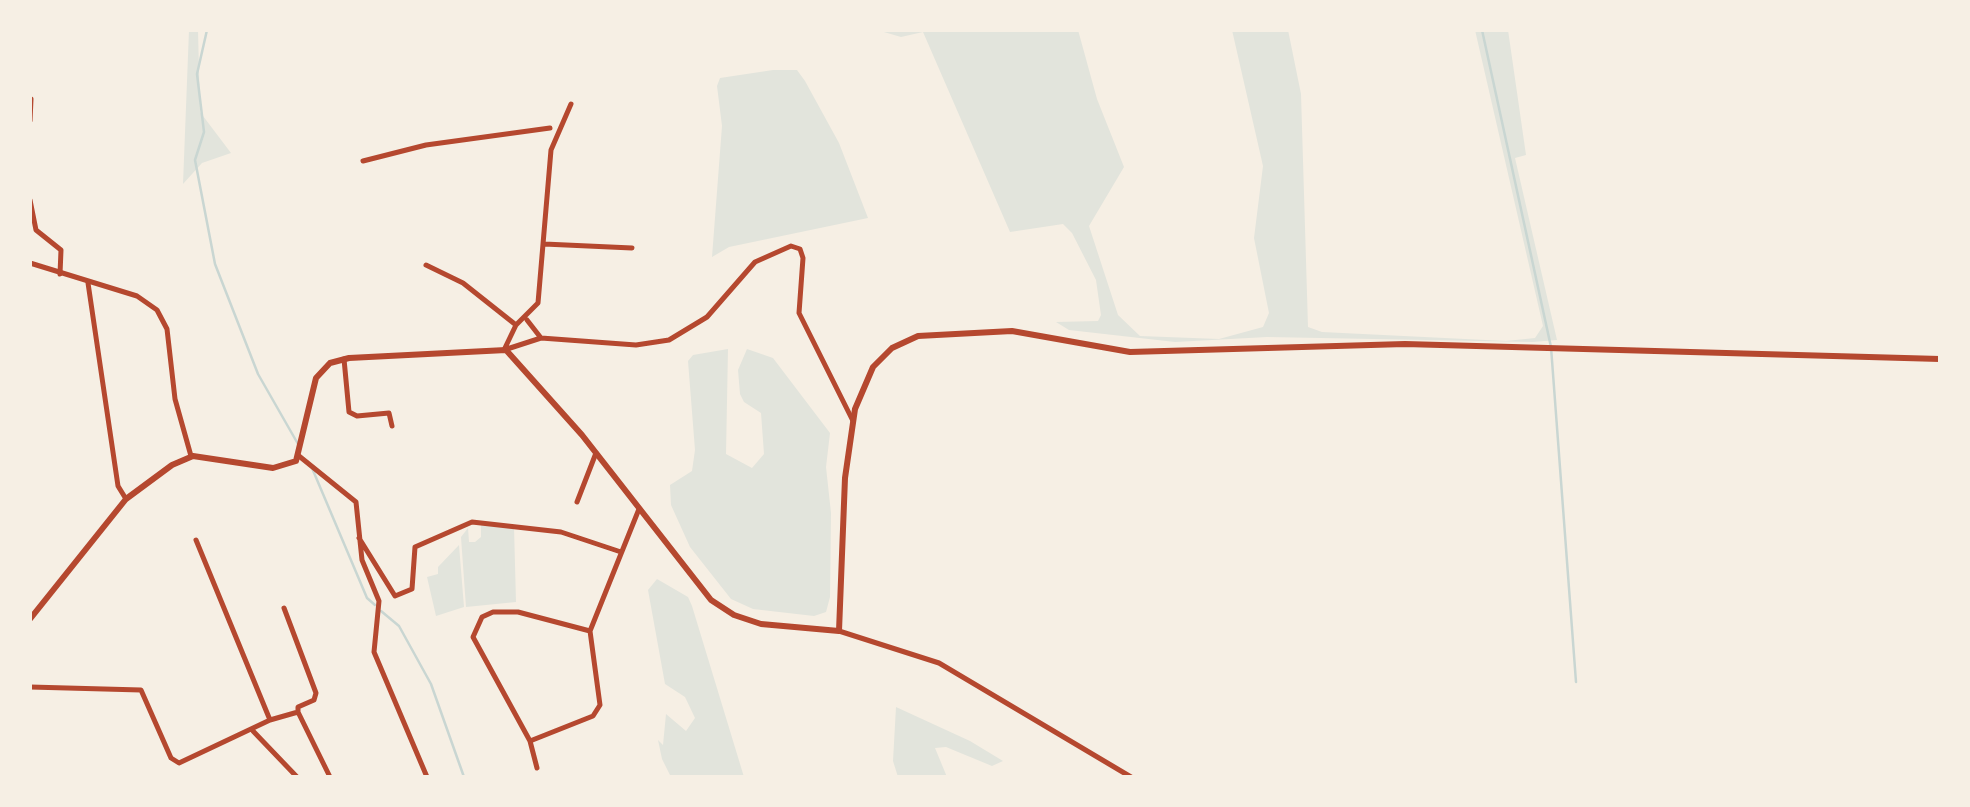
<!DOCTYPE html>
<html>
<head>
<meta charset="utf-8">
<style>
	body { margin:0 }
	#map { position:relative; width:1970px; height:807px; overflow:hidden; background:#f6efe4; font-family:Raleway,sans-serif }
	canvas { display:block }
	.frame { position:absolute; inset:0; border:32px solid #f6efe4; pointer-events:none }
</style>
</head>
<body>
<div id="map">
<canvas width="1970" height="807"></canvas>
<div class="frame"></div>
</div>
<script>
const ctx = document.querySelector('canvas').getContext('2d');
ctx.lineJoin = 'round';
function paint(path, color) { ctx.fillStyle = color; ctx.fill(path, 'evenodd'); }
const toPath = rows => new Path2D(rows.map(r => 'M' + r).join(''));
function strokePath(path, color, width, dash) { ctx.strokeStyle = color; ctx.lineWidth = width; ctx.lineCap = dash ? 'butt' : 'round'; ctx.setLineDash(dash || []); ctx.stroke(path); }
const green = toPath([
	[189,30,198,30,200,112,231,153,202,163,183,184],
	[877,30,1078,30,1097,99,1124,167,1089,226,1118,315,1140,336,1219,339,1263,327,1269,313,1254,238,1263,166,1232,30,1288,30,1301,94,1308,327,1322,332,1506,341,1535,338,1543,326,1475,30,1508,30,1526,155,1515,158,1557,340,1533,342,1267,337,1175,342,1069,330,1056,322,1098,321,1101,315,1096,280,1072,233,1063,224,1010,232,923,32,901,37],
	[773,70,797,70,805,81,839,143,868,218,729,247,712,257,722,126,717,86,720,78],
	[728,349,726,454,752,468,764,454,761,413,744,402,740,394,738,370,747,349,773,358,830,433,826,467,831,513,830,597,826,612,814,616,753,609,731,599,690,547,671,505,670,485,692,471,695,450,688,361,693,355],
	[481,525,514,527,516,602,466,607,461,537,468,528,469,542,475,542,481,537],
	[459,545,464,607,436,616,427,577,438,574,438,567],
	[657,579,688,597,692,606,744,777,671,777,662,759,658,740,663,745,666,714,686,731,695,718,685,697,665,684,648,590],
	[896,707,970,741,1003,761,992,766,946,747,935,748,947,777,898,777,893,761]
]);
const stream = toPath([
	[207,30,197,74,204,132,195,160,215,264,258,374,298,444],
	[1482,30,1551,347,1576,682],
	[312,468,367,598,375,605],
	[381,611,399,626,431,684,464,777]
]);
const minor = toPath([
	[30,121,31,99],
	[363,161,426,145,550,128],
	[30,200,36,230,61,250,60,274],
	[544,244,632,248],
	[426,265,463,283,516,325],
	[88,283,118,486,126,499],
	[527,320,541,338],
	[504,350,541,338,636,345,669,340,707,317,755,262,791,246,800,249,803,258,799,313,853,421],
	[504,350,516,325,538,303,551,150,571,104],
	[344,359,349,412,357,416,389,413,392,426],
	[299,456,356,502,362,560,379,601,374,652,427,777],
	[577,502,596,453],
	[359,538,395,596,412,589,415,547,472,522,561,532,621,552],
	[196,540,270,720],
	[284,608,316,693,314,700,298,707,298,712],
	[30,687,141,690,171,758,179,763,270,720,298,712,330,777],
	[253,731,297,777],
	[530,741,593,716,600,705,590,631,639,509],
	[537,768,530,741,473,637,482,617,493,612,518,612,590,631]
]);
const tertiary = toPath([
	[30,263,137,296,157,310,167,329,175,399,191,456],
	[839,631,939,663,1131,777]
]);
const secondary = toPath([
	[30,619,126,499,172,465,193,456,273,468,296,461,316,378,330,363,349,358,506,350,582,435,711,600,734,615,761,624,839,631,845,478,855,409,873,367,892,348,918,336,1012,331,1130,352,1405,344,1940,359]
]);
paint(green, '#e2e4dc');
strokePath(stream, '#c9d6d2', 2.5);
strokePath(minor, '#b5482f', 5);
strokePath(tertiary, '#b5482f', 5);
strokePath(secondary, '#b5482f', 6);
</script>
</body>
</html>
